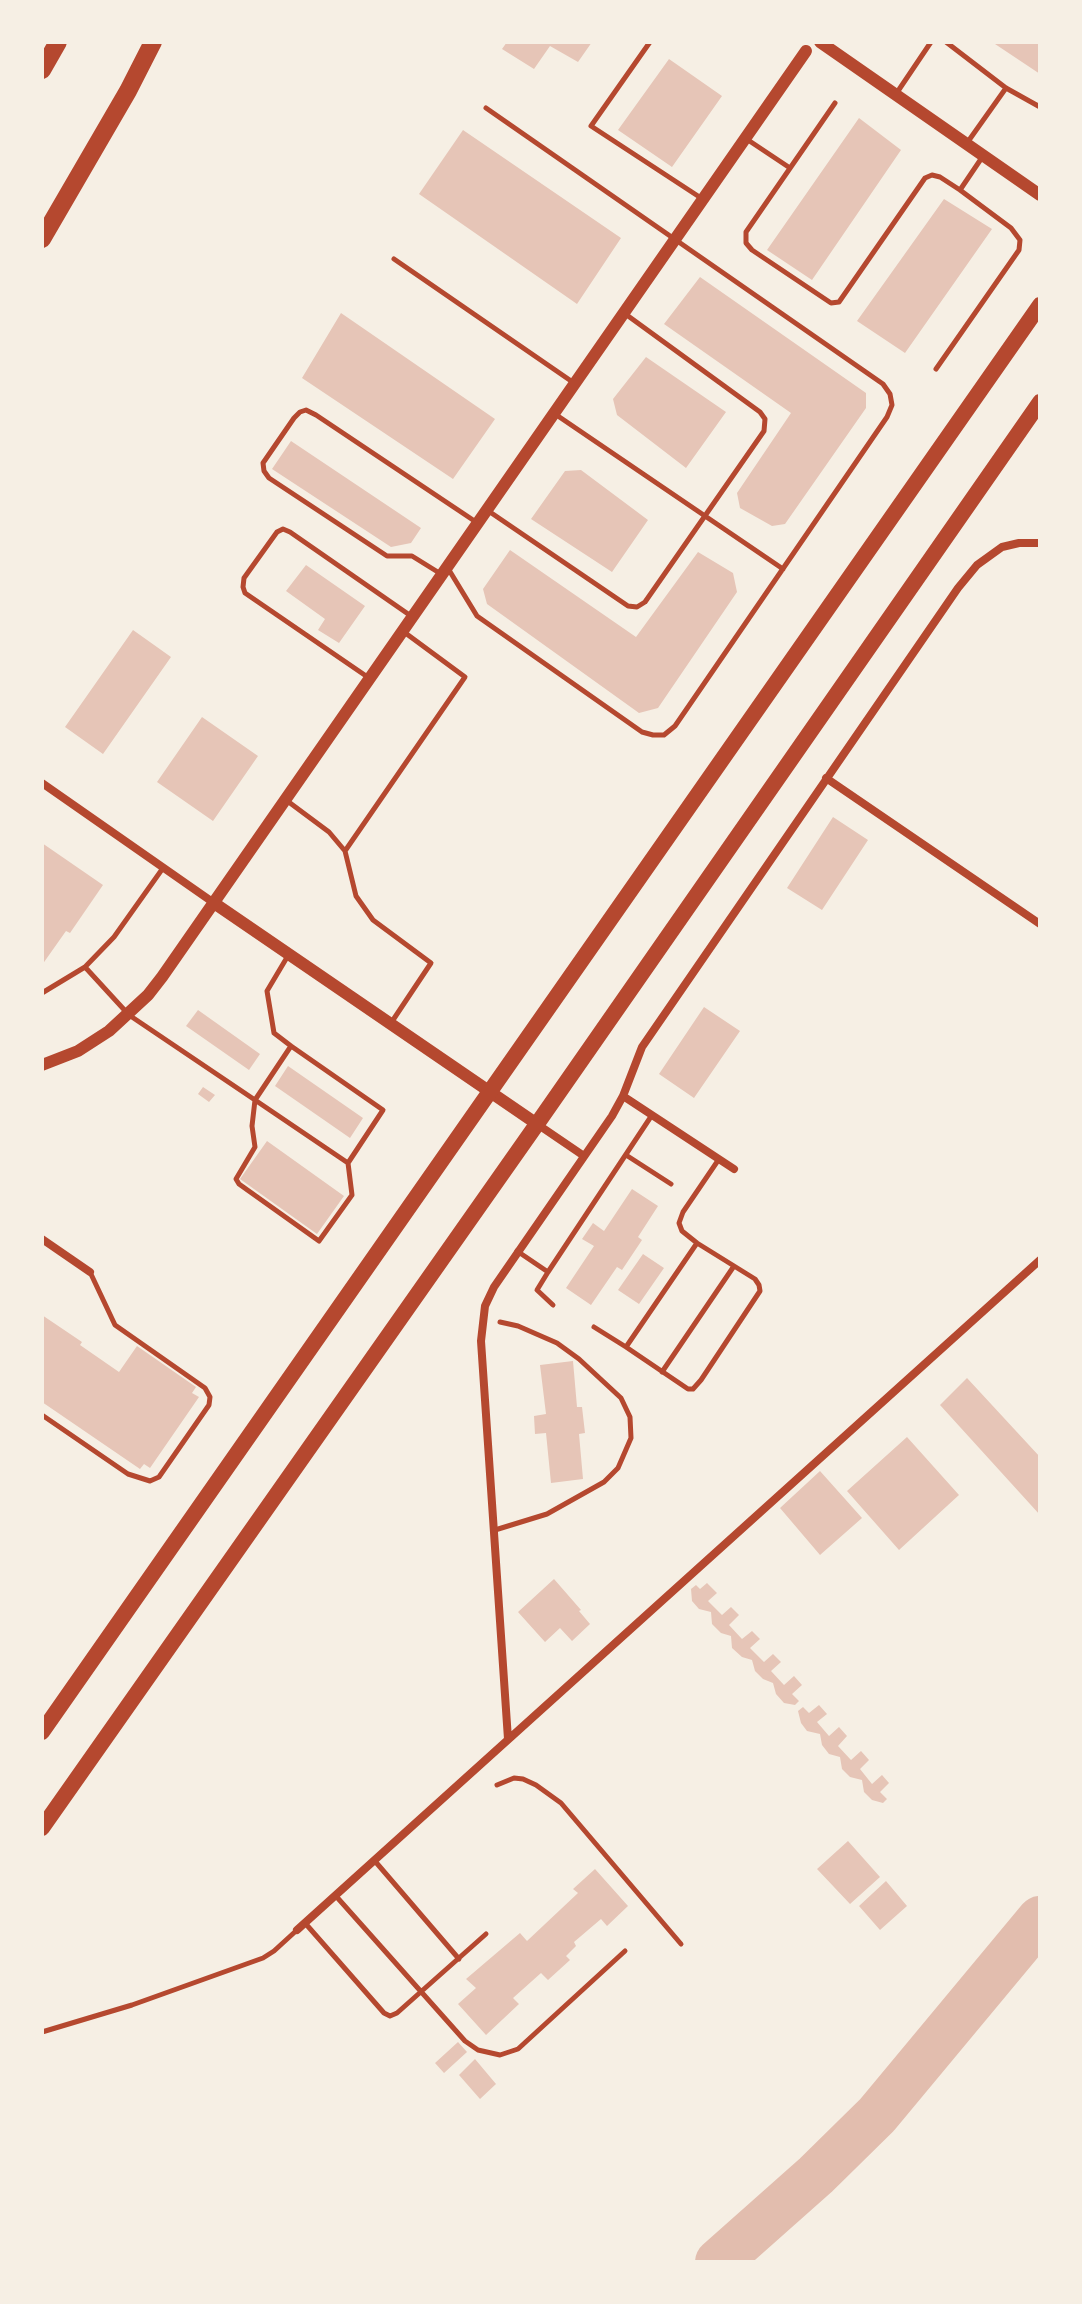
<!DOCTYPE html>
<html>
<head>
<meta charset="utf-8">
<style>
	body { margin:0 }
	#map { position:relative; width:1082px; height:2304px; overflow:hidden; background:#f6efe4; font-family:Jost,sans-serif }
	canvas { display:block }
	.frame { position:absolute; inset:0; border:44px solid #f6efe4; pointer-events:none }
</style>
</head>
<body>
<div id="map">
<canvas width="1082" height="2304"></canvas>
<div class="frame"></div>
</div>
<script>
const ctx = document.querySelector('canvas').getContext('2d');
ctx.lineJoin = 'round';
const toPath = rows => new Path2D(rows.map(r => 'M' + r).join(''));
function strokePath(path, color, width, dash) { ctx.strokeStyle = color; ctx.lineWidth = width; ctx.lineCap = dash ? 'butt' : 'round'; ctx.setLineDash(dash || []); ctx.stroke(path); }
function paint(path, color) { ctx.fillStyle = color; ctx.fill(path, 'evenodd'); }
const taxiway = toPath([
	[718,2262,816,2175,877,2115,1040,1919]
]);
const building = toPath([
	[507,42,592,42,578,62,550,46,534,69,502,49],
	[992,42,1040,42,1040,74],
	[669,59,722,96,672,167,618,130],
	[859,118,901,150,812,280,767,250],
	[463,130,621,238,577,304,419,194],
	[944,199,992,229,905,353,857,321],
	[700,277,866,393,866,408,785,524,772,526,740,508,737,493,791,413,664,324],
	[341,313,495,419,453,479,302,378],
	[646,357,726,412,686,468,617,415,613,399],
	[291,441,421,528,411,543,391,547,272,469],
	[581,470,648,520,612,572,531,519,565,471],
	[510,550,636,637,698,552,733,573,737,592,658,708,639,713,487,604,483,589],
	[306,565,365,606,339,643,318,630,325,619,286,591],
	[133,630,171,657,103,754,65,727],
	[202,717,258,756,213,821,157,782],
	[833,817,868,840,822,910,787,888],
	[42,843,103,885,70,933,66,931,42,965],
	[704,1007,740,1031,694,1098,659,1074],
	[198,1010,260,1054,249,1070,186,1026],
	[288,1066,363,1118,350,1138,275,1086],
	[203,1087,215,1095,209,1102,198,1094],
	[267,1141,344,1196,317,1234,240,1179],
	[632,1189,658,1206,638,1237,642,1240,622,1270,617,1267,591,1305,566,1288,594,1246,582,1239,593,1223,604,1231],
	[643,1254,664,1268,639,1304,618,1290],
	[42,1315,82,1342,80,1345,119,1372,137,1346,196,1387,192,1393,199,1397,150,1468,144,1464,140,1469,42,1402],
	[573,1361,577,1407,582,1407,585,1433,579,1434,583,1479,551,1483,546,1433,535,1434,534,1416,546,1414,540,1365],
	[967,1378,1040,1457,1040,1515,940,1405],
	[907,1437,959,1495,899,1550,847,1491],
	[820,1471,862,1518,820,1555,780,1508],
	[554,1579,581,1610,579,1611,590,1624,572,1641,560,1628,545,1642,518,1612],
	[707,1583,717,1593,708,1601,722,1615,731,1607,739,1615,729,1625,742,1639,752,1631,760,1639,750,1648,764,1662,773,1654,781,1662,771,1671,784,1685,794,1676,802,1685,792,1694,799,1701,795,1705,784,1703,776,1694,773,1683,763,1679,755,1671,752,1660,742,1657,732,1648,731,1636,721,1633,712,1624,711,1612,699,1609,692,1601,691,1589,696,1585,700,1589],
	[819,1705,827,1714,817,1722,829,1736,839,1727,847,1736,838,1746,851,1760,861,1751,869,1760,860,1769,872,1784,882,1775,889,1783,880,1792,887,1799,883,1803,872,1800,864,1792,862,1780,850,1777,842,1769,840,1757,829,1754,822,1745,820,1734,807,1731,801,1723,798,1711,803,1707,809,1713],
	[848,1841,880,1877,850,1904,817,1869],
	[595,1869,628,1906,607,1926,601,1919,574,1942,576,1946,566,1956,570,1960,548,1980,541,1973,513,1998,519,2004,486,2035,458,2004,476,1988,466,1979,520,1933,527,1941,578,1893,573,1889],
	[886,1881,907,1906,880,1930,859,1906],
	[458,2042,467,2052,444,2073,435,2063],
	[475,2059,496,2084,480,2099,459,2075]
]);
const service = toPath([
	[650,42,591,126,701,198],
	[946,42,1006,88,1040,107],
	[896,94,931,42],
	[835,103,746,232,746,243,752,250,831,303,839,302,925,178,932,175,940,177,960,190],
	[748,140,790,168],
	[967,143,1006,88],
	[394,259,574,383],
	[936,369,1019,250,1020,240,1011,228,960,190,983,156],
	[555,414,783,569],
	[487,510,628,606,637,607,645,602,764,431,765,419,760,412,624,313],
	[449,570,477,616,642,732,653,735,664,735,675,726,887,417,892,405,890,394,883,384,486,108],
	[441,574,412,556,387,556,269,478,264,471,263,463,294,418,300,412,306,410,316,415,476,522],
	[369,678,245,593,243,587,244,578,277,532,283,529,290,532,411,616],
	[286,800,329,832,345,851,356,896,373,920,431,963,391,1023],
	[345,851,465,677,404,632],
	[163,868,114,937,85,967,129,1015,255,1100,348,1163,383,1110,291,1046,255,1100,252,1126,255,1147,236,1179,239,1184,319,1241,352,1195,348,1163],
	[289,954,267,991,274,1033,291,1046],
	[42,993,85,967],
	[626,1155,671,1184],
	[517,1251,548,1272,652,1115],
	[548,1272,537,1290,553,1305],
	[594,1327,626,1347,697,1243,682,1231,679,1223,683,1212,719,1159],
	[626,1347,688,1389,693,1389,701,1380,760,1291,759,1285,755,1279,697,1243],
	[662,1372,734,1266],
	[42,1415,128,1474,150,1481,159,1477,209,1405,210,1397,205,1388,115,1325,90,1272],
	[495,1530,547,1514,604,1482,618,1468,631,1438,630,1417,621,1398,579,1359,557,1343,518,1326,500,1322],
	[497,1785,514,1778,523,1779,536,1785,561,1803,681,1944],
	[374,1860,459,1959],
	[335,1895,465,2041,478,2050,500,2055,518,2049,625,1951],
	[305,1923,384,2013,390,2016,397,2013,486,1934],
	[42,2032,132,2005,263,1958,274,1951,297,1930]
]);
const minor = toPath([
	[826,778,1040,924],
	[42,783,214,903],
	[623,1096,734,1169],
	[537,1124,584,1156],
	[42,1239,90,1272],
	[508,1739,481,1341,485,1306,494,1287,612,1116,623,1096,642,1047,958,588,977,565,1002,547,1019,543,1040,543],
	[297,1930,1040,1260]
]);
const tertiary = toPath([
	[820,42,1040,195],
	[214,903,537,1124],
	[42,1065,78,1051,109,1031,148,995,162,977,806,51]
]);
const primary = toPath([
	[42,1732,1040,305],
	[42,1828,537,1124,1040,402]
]);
const motorway = toPath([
	[42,70,58,42],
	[42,239,128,91,153,42]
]);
strokePath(taxiway, '#e2bdae', 46);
paint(building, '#e6c5b7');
strokePath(service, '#b5482f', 5);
strokePath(minor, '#b5482f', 8);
strokePath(tertiary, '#b5482f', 12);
strokePath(primary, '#b5482f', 16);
strokePath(motorway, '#b5482f', 18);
</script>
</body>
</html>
